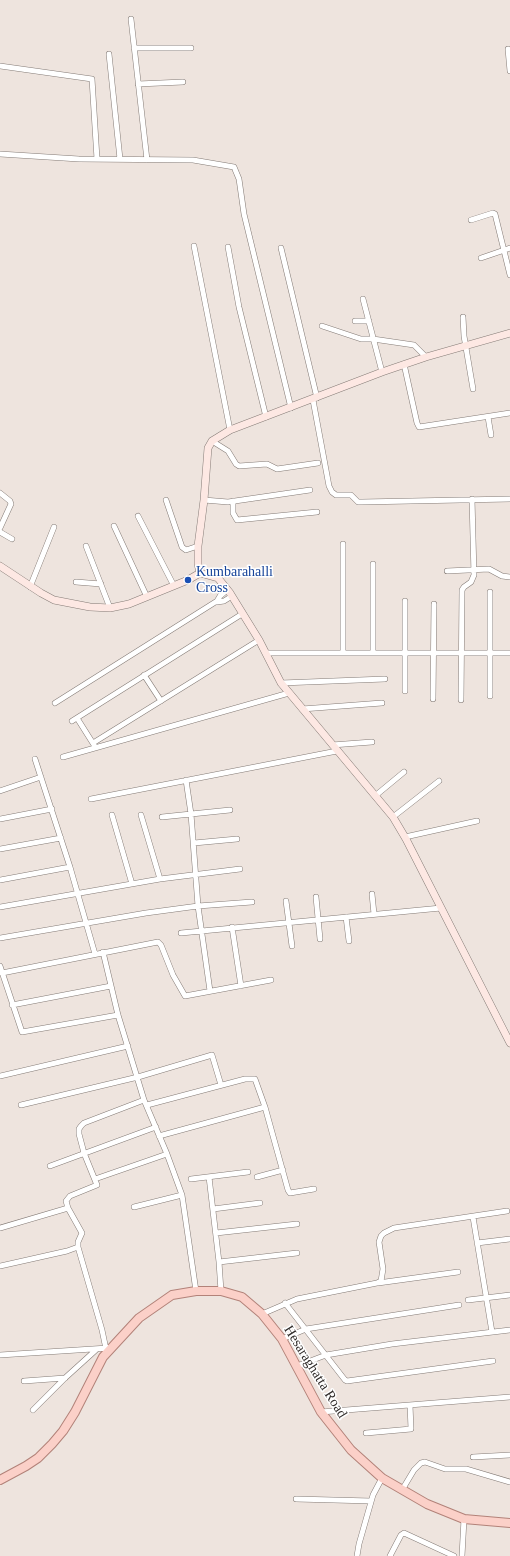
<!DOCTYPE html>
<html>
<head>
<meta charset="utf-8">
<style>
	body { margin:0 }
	canvas { display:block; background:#eee4de }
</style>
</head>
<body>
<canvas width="510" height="1556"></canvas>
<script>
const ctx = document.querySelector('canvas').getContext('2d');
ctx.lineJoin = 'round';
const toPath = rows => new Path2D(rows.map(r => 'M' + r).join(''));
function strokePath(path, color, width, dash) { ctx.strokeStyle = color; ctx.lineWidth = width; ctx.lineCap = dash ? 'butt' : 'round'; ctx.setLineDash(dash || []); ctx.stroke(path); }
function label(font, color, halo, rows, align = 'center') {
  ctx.font = font + ' "Times New Roman",serif'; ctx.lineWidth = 3; ctx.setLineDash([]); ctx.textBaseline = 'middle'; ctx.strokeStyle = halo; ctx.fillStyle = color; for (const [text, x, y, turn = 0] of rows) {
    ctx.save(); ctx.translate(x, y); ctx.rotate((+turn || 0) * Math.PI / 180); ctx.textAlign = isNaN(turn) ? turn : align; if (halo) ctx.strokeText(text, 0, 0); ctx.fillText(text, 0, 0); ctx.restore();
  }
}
const street = toPath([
	[131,19,147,160],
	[134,48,191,48],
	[508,49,510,71],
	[109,54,120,159],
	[0,66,92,79,97,159],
	[138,84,183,82],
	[0,154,79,159,193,160,234,167,239,179,244,214,291,408],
	[471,220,493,213,495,214,510,275],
	[194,246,230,430],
	[228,247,239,307,266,417],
	[281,248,317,398],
	[481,258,510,248],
	[363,299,382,372],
	[463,317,464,336,473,389],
	[355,321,369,321],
	[322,326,361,339,373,339,414,345,426,357],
	[404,364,417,423,419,427,510,413],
	[313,400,329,486,332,492,336,495,351,495,358,502,362,502,510,499],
	[488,417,491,435],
	[212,441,228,451,236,464,239,466,267,464,277,469,318,463],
	[0,493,10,501,11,504,0,528],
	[166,500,182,547,186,550,198,546],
	[204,500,228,502,310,490],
	[233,501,233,513,237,520,317,512],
	[138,516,174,586],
	[114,526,147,597],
	[0,532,12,539],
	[343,544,343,652],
	[86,546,110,608],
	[373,564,373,652],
	[447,571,489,569,502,576,510,577],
	[76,582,101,584],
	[30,587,54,527],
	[227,590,220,596,217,601,217,602,224,601,232,596],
	[405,601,405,691],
	[266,653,510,653],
	[144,675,161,701],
	[281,683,385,679],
	[490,696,490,592],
	[433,699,434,604],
	[461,700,462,590,464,587,471,582,474,575,472,499],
	[55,703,217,601],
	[302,709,382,703],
	[77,718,94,745],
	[72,721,242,614],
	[93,743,259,640],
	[332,745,372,742],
	[63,757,289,693],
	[35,759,70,867,95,954],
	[186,780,191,814,198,906,210,991],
	[0,791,41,777],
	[375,796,404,772],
	[91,799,337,751],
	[112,815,132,884],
	[141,815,160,879],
	[162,817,230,810],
	[393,817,439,781],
	[0,819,52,809],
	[405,837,477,821],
	[194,843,237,839],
	[0,849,61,838],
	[0,880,70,867],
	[372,894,374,914],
	[316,897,320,939],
	[286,901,292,946],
	[0,907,160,879,240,869],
	[346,917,349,941],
	[232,927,241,986],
	[181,933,441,908],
	[0,938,146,913,198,906,252,902],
	[103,952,118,1015,144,1100,167,1154,182,1195,196,1291],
	[0,966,22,1032,118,1015],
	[2,973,158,942,161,945,173,975,185,996,271,980],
	[12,1005,111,986],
	[0,1076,128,1046],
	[21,1105,138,1077,212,1055,221,1085],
	[147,1105,245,1079,255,1079,265,1107],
	[159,1136,265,1107,288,1190,290,1193,314,1189],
	[50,1166,156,1127],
	[209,1177,219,1262,221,1291],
	[257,1177,283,1170],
	[95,1179,167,1154],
	[191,1179,248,1172],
	[134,1207,182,1195],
	[213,1209,260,1203],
	[473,1217,492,1332],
	[0,1228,68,1208],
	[216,1233,297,1224],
	[477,1243,510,1239],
	[219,1262,297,1253],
	[0,1266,67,1251,78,1247],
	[378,1283,458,1272],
	[468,1300,510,1295],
	[285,1303,345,1380,347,1381,493,1361],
	[262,1314,297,1299,377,1283,381,1281,383,1269,379,1242,381,1236,384,1233,394,1228,507,1211],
	[282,1339,306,1329,459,1305],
	[106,1349,102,1330,78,1247,78,1242,82,1233,68,1208,66,1201,70,1196,97,1185,84,1153,79,1134,79,1129,81,1126,84,1123,144,1100],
	[0,1355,108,1348],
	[297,1366,326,1355,392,1344,510,1330],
	[24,1381,65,1378],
	[33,1410,65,1378,97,1349],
	[321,1412,510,1397],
	[366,1433,411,1429,410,1405],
	[473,1457,510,1455],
	[402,1490,414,1470,421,1463,425,1462,445,1469,466,1469,510,1482],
	[296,1499,371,1501],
	[357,1556,359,1544,373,1495,382,1478],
	[390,1556,401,1535,404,1533,454,1556],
	[462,1556,464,1519]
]);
const secondary = toPath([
	[0,566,41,593,54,600,90,607,110,608,129,604,188,580,200,573,218,578,230,593,259,640,281,683,393,817,406,839,510,1043],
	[200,573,198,564,198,546,204,500,208,448,212,441,230,430,382,372,426,357,510,333]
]);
const primary = toPath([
	[0,1480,26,1466,38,1458,52,1444,63,1431,75,1412,103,1357,139,1318,172,1295,196,1291,221,1291,242,1297,262,1314,282,1339,321,1412,351,1450,382,1478,427,1504,464,1519,510,1523]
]);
const markers = [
	[188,580,4,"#1a4fb4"]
];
const transitNames = [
	["Kumbarahalli",196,572],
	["Cross",196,588]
];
const streetNames = [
	["Hesaraghatta Road",315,1372,58]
];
strokePath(street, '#847b76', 6);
strokePath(secondary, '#847b76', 8);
strokePath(primary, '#b28279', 10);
strokePath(street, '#fff', 5);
strokePath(secondary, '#fde8e3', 7);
strokePath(primary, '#fbd0c8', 8);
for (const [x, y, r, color] of markers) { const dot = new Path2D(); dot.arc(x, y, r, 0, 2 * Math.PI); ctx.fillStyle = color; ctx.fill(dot); strokePath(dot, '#fff', 1.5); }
label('14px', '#164399', '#fff', transitNames, 'left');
label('14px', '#302c2a', '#fff', streetNames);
</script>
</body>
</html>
